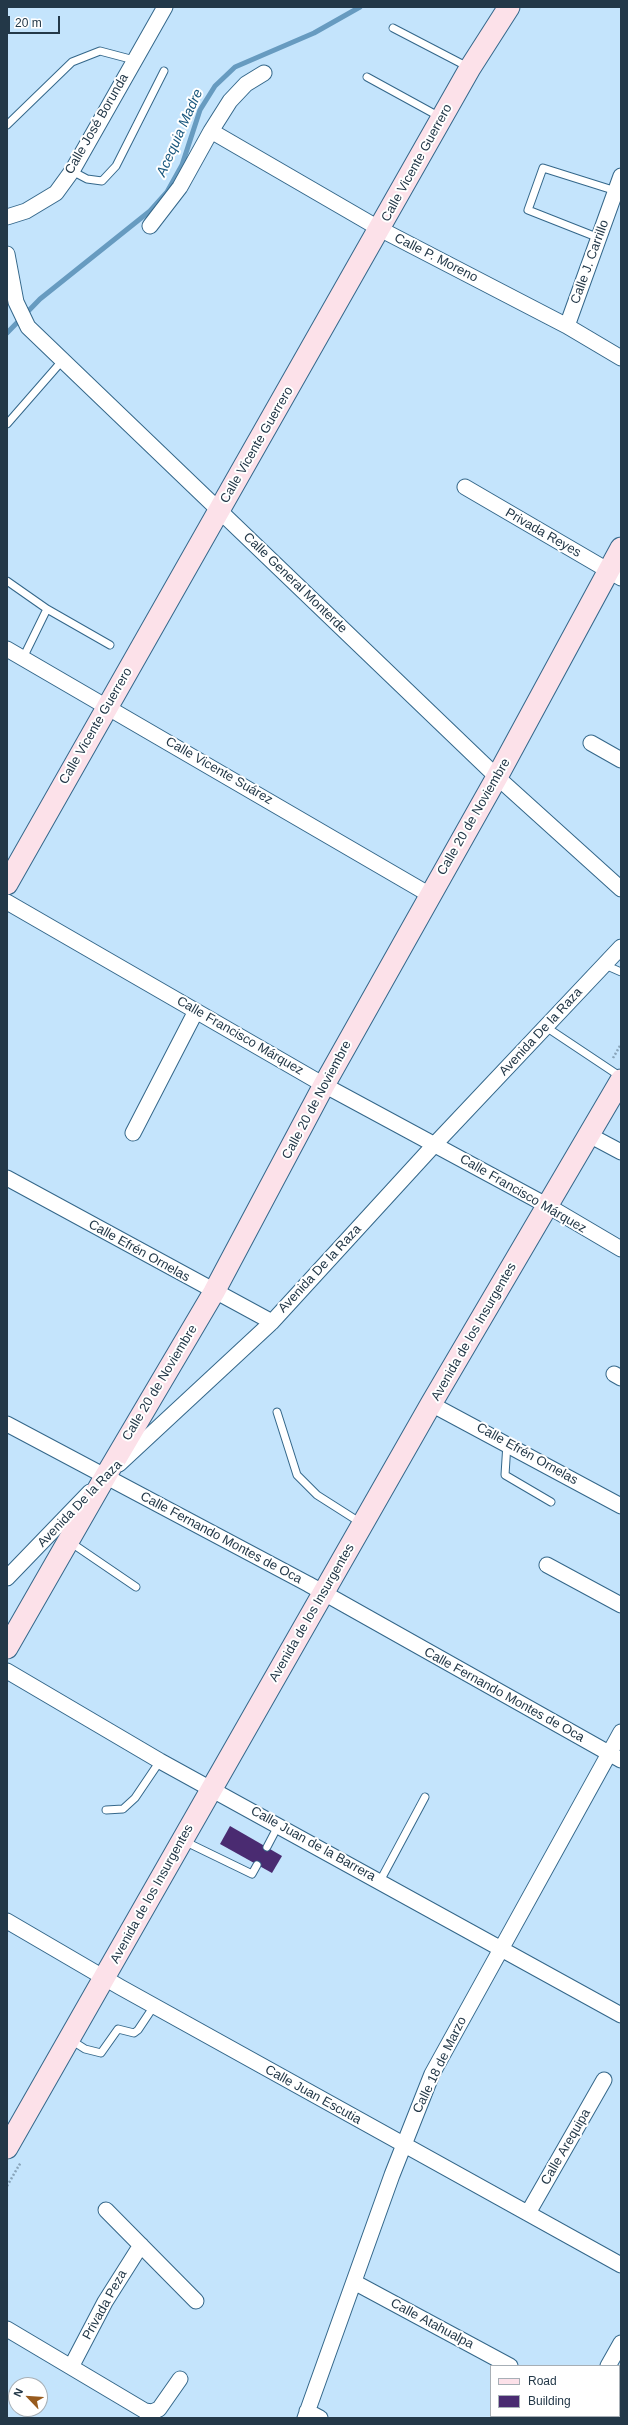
<!DOCTYPE html>
<html>
<head>
<meta charset="utf-8">
<style>
	body { margin:0 }
	#map { position:relative; width:628px; height:2425px; overflow:hidden; background:#c4e4fc; font-family:Arial,sans-serif }
	canvas { display:block }
	.frame { position:absolute; inset:0; border:8px solid #233848; pointer-events:none }
	.legend { position:absolute; left:490px; top:2365px; width:130px; height:52px; box-sizing:border-box; background:#fff; border:1px solid #a7afb6; margin:0; padding:5px 7px; list-style:none; font-size:12px; color:#233848 }
	.legend li { display:flex; align-items:center; gap:8px; height:20px }
	.legend b { width:20px; border:1px solid #a7afb6 }
	.north { position:absolute; left:8px; top:2377px; width:40px; height:40px; box-sizing:border-box; background:#fff; border:1px solid #a7afb6; border-radius:50%; rotate:295deg; font-size:11px; font-weight:700; line-height:16px; text-align:center; color:#233848 }
	.north::after { content:''; display:block; margin:auto; width:14px; height:18px; background:#985b1e; clip-path:polygon(50% 0,100% 100%,50% 72%,0 100%) }
	.scale { position:absolute; left:8px; top:16px; width:52px; height:18px; box-sizing:border-box; border:2px solid #233848; border-top:0; padding-left:5px; font-size:12px; line-height:14px; white-space:nowrap; color:#233848; -webkit-text-stroke:3px #fff; paint-order:stroke }
</style>
</head>
<body>
<div id="map">
<canvas width="628" height="2425"></canvas>
<div class="frame"></div>
<ul class="legend">
<li><b style="height:5px;background:#fce1e9"></b>Road</li>
<li><b style="height:11px;background:#4a2b71"></b>Building</li>
</ul>
<div class="north">N</div>
<div class="scale">20 m</div>
</div>
<script>
const ctx = document.querySelector('canvas').getContext('2d');
ctx.lineJoin = 'round';
const toPath = rows => new Path2D(rows.map(r => 'M' + r).join(''));
function strokePath(path, color, width, dash) { ctx.strokeStyle = color; ctx.lineWidth = width; ctx.lineCap = dash ? 'butt' : 'round'; ctx.setLineDash(dash || []); ctx.stroke(path); }
function paint(path, color) { ctx.fillStyle = color; ctx.fill(path, 'evenodd'); }
function label(font, color, halo, rows, align = 'center') {
  ctx.font = font + ' Arial,sans-serif'; ctx.lineWidth = 4; ctx.setLineDash([]); ctx.textBaseline = 'middle'; ctx.strokeStyle = halo; ctx.fillStyle = color; for (const [text, x, y, turn = 0] of rows) {
    ctx.save(); ctx.translate(x, y); ctx.rotate((+turn || 0) * Math.PI / 180); ctx.textAlign = isNaN(turn) ? turn : align; if (halo) ctx.strokeText(text, 0, 0); ctx.fillText(text, 0, 0); ctx.restore();
  }
}
const stream = toPath([
	[7,333,40,299,150,211,167,192,182,165,200,110,215,86,235,67,314,33,360,7]
]);
const building = toPath([
	[230,1826,282,1856,272,1873,220,1844]
]);
const path = toPath([
	[613,1058,621,1044],
	[7,2186,21,2162]
]);
const lane = toPath([
	[393,28,468,67],
	[367,77,440,117],
	[7,125,72,62,100,51,134,60],
	[72,171,87,179,102,181,116,166,164,71],
	[599,238,528,210,543,168,616,191],
	[7,424,62,361],
	[7,581,47,609,23,658],
	[47,609,110,645],
	[605,965,621,972],
	[546,1027,621,1077],
	[277,1412,297,1475,317,1495,361,1523],
	[507,1443,505,1475,551,1502],
	[70,1542,136,1587],
	[106,1810,123,1809,135,1798,160,1761],
	[184,1841,252,1874,257,1865],
	[267,1847,278,1826],
	[380,1881,425,1797],
	[71,2040,85,2049,101,2053,118,2029,134,2033,138,2030,154,2006]
]);
const street = toPath([
	[211,131,380,229,567,326,621,358],
	[7,217,26,211,56,193,72,171,165,7],
	[150,226,180,187,211,131,230,101,246,84,264,73],
	[7,254,16,302,28,327,497,777,621,889],
	[567,326,621,176],
	[465,487,621,578],
	[7,649,430,895],
	[591,743,621,760],
	[7,902,324,1085,548,1206,621,1249],
	[133,1133,196,1011],
	[589,1135,621,1152],
	[7,1178,272,1322],
	[614,1374,621,1378],
	[431,1404,621,1506],
	[7,1424,308,1584,621,1760],
	[119,1464,272,1322,435,1144,621,947],
	[547,1565,621,1605],
	[7,1578,90,1492],
	[7,1671,160,1761,621,2015],
	[7,1921,120,1987,621,2265],
	[106,2210,196,2301],
	[528,2213,604,2080],
	[354,2282,510,2366],
	[7,2329,145,2411,152,2412,159,2409,180,2379],
	[608,2366,621,2343],
	[71,2367,105,2302,141,2245],
	[307,2411,320,2418],
	[603,2416,607,2418],
	[305,2418,392,2175,432,2074,621,1732],
	[580,2418,581,2416]
]);
const secondary = toPath([
	[7,884,470,68,509,7],
	[7,1648,105,1477,214,1292,324,1085,497,777,621,548],
	[7,2148,431,1404,621,1080]
]);
const streetNames = [
	["Calle José Borunda",97,124,-60],
	["Calle Vicente Guerrero",417,163,-61],
	["Calle P. Moreno",436,258,27],
	["Calle J. Carrillo",590,262,-70],
	["Calle Vicente Guerrero",257,445,-60],
	["Privada Reyes",543,533,30],
	["Calle General Monterde",295,583,44],
	["Calle Vicente Guerrero",96,726,-60],
	["Calle Vicente Suárez",219,771,30],
	["Calle 20 de Noviembre",474,817,-60],
	["Avenida De la Raza",541,1032,-47],
	["Calle Francisco Márquez",240,1036,30],
	["Calle 20 de Noviembre",317,1100,-62],
	["Calle Francisco Márquez",523,1194,30],
	["Calle Efrén Ornelas",139,1251,29],
	["Avenida De la Raza",320,1269,-47],
	["Avenida de los Insurgentes",474,1332,-60],
	["Calle 20 de Noviembre",160,1383,-59],
	["Calle Efrén Ornelas",527,1454,29],
	["Avenida De la Raza",80,1504,-46],
	["Calle Fernando Montes de Oca",221,1538,28],
	["Avenida de los Insurgentes",312,1613,-60],
	["Calle Fernando Montes de Oca",504,1695,29],
	["Calle Juan de la Barrera",313,1844,29],
	["Avenida de los Insurgentes",152,1894,-61],
	["Calle 18 de Marzo",440,2065,-64],
	["Calle Juan Escutia",313,2095,29],
	["Calle Arequipa",566,2147,-60],
	["Privada Peza",105,2305,-61],
	["Calle Atahualpa",432,2324,28]
];
const waterNames = [
	["Acequia Madre",180,133,-66]
];
strokePath(stream, '#679bc0', 5);
paint(building, '#4a2b71');
strokePath(lane, '#34678a', 9);
strokePath(street, '#34678a', 17);
strokePath(secondary, '#34678a', 23);
strokePath(path, '#89a5ba', 2.5, [2, 2]);
strokePath(lane, '#fff', 7);
strokePath(street, '#fff', 15);
strokePath(secondary, '#fce1e9', 21);
label('13px', '#233848', '#fff', streetNames);
label('italic 14px', '#19577d', '#fff', waterNames);
</script>
</body>
</html>
